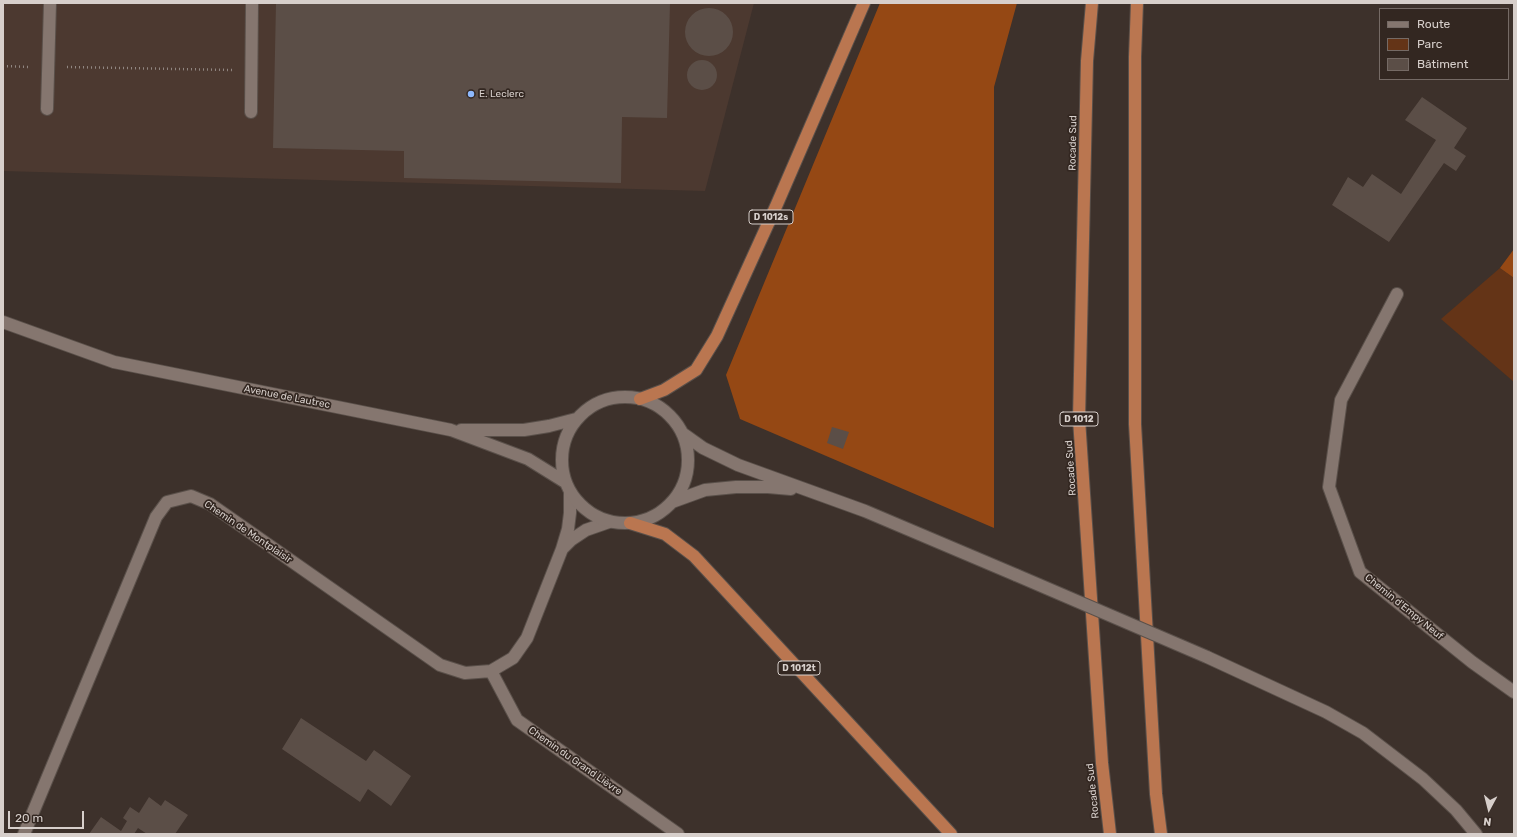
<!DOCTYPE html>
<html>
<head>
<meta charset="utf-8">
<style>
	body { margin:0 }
	#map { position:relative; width:1517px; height:837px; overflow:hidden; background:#3d312b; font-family:Rubik,sans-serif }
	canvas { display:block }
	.frame { position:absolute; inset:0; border:4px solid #d7cfcb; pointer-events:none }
	.legend { position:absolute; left:1379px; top:8px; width:130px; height:72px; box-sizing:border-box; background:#332721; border:1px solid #756a65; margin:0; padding:5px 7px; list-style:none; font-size:12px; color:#d7cfcb }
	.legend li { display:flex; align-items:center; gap:8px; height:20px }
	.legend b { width:20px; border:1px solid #756a65 }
	.north { position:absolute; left:1469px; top:789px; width:40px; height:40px; -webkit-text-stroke:3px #332721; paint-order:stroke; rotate:187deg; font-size:11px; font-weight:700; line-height:16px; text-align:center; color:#d7cfcb }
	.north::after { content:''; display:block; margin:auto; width:14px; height:18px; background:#d7cfcb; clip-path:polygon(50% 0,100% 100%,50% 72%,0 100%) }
	.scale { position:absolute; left:8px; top:811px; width:76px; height:18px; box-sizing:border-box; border:2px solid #d7cfcb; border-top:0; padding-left:5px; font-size:12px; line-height:14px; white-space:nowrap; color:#d7cfcb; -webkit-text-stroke:3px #332721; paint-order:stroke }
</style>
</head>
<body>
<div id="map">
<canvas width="1517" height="837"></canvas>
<div class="frame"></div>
<ul class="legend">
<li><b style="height:5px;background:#85766f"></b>Route</li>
<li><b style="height:11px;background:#643417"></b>Parc</li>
<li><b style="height:11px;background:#5b4e47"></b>Bâtiment</li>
</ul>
<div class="north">N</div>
<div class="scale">20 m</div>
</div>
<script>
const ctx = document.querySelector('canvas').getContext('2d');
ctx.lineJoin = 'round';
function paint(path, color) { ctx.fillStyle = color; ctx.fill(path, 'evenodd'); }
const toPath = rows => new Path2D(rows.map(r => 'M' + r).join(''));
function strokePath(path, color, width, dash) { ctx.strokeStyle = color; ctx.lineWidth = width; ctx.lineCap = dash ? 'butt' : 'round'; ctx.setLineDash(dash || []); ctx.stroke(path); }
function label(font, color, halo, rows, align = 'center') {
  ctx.font = font + ' Rubik,sans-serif'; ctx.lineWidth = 3.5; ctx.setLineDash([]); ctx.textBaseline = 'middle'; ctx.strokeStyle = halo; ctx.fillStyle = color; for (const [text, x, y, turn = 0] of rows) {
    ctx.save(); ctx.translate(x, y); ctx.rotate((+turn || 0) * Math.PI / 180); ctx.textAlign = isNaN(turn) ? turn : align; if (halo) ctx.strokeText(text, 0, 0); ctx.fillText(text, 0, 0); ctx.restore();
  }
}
const built = toPath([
	[3,3,754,3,705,191,3,171]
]);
const green = toPath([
	[1500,268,1514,278,1514,382,1441,319]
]);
const forest = toPath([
	[880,3,1017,3,994,87,994,528,740,419,726,375],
	[1514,249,1514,278,1500,268]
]);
const building = toPath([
	[276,3,670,3,667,118,622,117,621,183,404,178,404,151,273,148],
	'685 32a24 24 0 1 1 48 0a24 24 0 1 1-48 0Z',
	'687 75a15 15 0 1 1 30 0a15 15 0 1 1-30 0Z',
	[1422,97,1467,128,1454,148,1466,156,1456,171,1444,163,1389,242,1332,205,1348,177,1363,187,1372,174,1401,194,1436,140,1405,120],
	[832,427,849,432,843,449,827,443],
	[301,718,366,761,374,750,411,776,391,806,368,789,360,802,282,749],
	[149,797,161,806,165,800,188,815,175,834,147,834,138,828,134,834,89,834,101,817,121,831,127,821,123,818,130,807,139,813]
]);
const path = toPath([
	[3,66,30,67],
	[67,67,232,70]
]);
const lane = toPath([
	[47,109,50,3],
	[251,112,252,3]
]);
const street = toPath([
	[1397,294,1341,400,1329,487,1360,572,1472,662,1514,692],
	[563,548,571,540,586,530,609,522],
	[491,671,517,720,678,834],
	[24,834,156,517,167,502,191,496,210,504,440,665,465,673,491,671,513,658,527,638,562,549,568,529,570,513,570,492]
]);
const secondary = toPath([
	[3,322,114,362,451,430,528,459,565,482],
	'562 460a63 63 0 1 1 126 0a63 63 0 1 1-126 0Z',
	[461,430,524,430,549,426,576,419],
	[682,433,703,448,738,465,865,511,1016,575],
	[672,502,705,490,736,487,768,487,791,489],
	[1207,657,1326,712,1363,733,1423,779,1456,810,1476,834]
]);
const highway = toPath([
	[1092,3,1087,61,1079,419,1102,763,1110,834],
	[1137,3,1135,57,1135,424,1156,794,1161,834],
	[640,399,664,390,696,370,717,336,777,204,864,3],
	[630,523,665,534,694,556,951,834]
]);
const secondaryBridge = toPath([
	[1016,575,1207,657]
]);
const markers = [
	[471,94,4,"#8eb9fd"]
];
const shields = [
	[771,217,44],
	[1079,419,38],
	[799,668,42]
];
const shieldNames = [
	["D 1012s",771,217],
	["D 1012",1079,419],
	["D 1012t",799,668]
];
const poiNames = [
	["E. Leclerc",479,94]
];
const streetNames = [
	["Rocade Sud",1073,143,-89],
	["Avenue de Lautrec",287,397,11],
	["Rocade Sud",1071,468,-94],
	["Chemin de Montplaisir",248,532,34],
	["Chemin d'Empy Neuf",1404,607,39],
	["Chemin du Grand Lièvre",575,761,35],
	["Rocade Sud",1093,791,-96]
];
paint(built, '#4c3930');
paint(green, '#643417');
paint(forest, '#954814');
paint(building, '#5b4e47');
strokePath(lane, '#5a504a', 14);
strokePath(street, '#5a504a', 14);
strokePath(secondary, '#5a504a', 14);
strokePath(highway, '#5a504a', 14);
strokePath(path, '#918782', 2.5, [1, 3]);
strokePath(lane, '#85766f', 12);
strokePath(street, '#85766f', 12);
strokePath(secondary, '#85766f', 12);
strokePath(highway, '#ba7650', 12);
strokePath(secondaryBridge, '#5a504a', 14, []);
strokePath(secondaryBridge, '#85766f', 12);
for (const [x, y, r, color] of markers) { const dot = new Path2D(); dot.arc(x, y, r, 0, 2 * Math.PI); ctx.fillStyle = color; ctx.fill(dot); strokePath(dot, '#332721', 1.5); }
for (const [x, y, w] of shields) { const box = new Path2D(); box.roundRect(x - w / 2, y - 7, w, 14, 3); ctx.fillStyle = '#332721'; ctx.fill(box); strokePath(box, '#d7cfcb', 1); }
label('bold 9px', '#d7cfcb', null, shieldNames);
label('10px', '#d7cfcb', '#332721', poiNames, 'left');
label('10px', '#d7cfcb', '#332721', streetNames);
</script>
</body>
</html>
